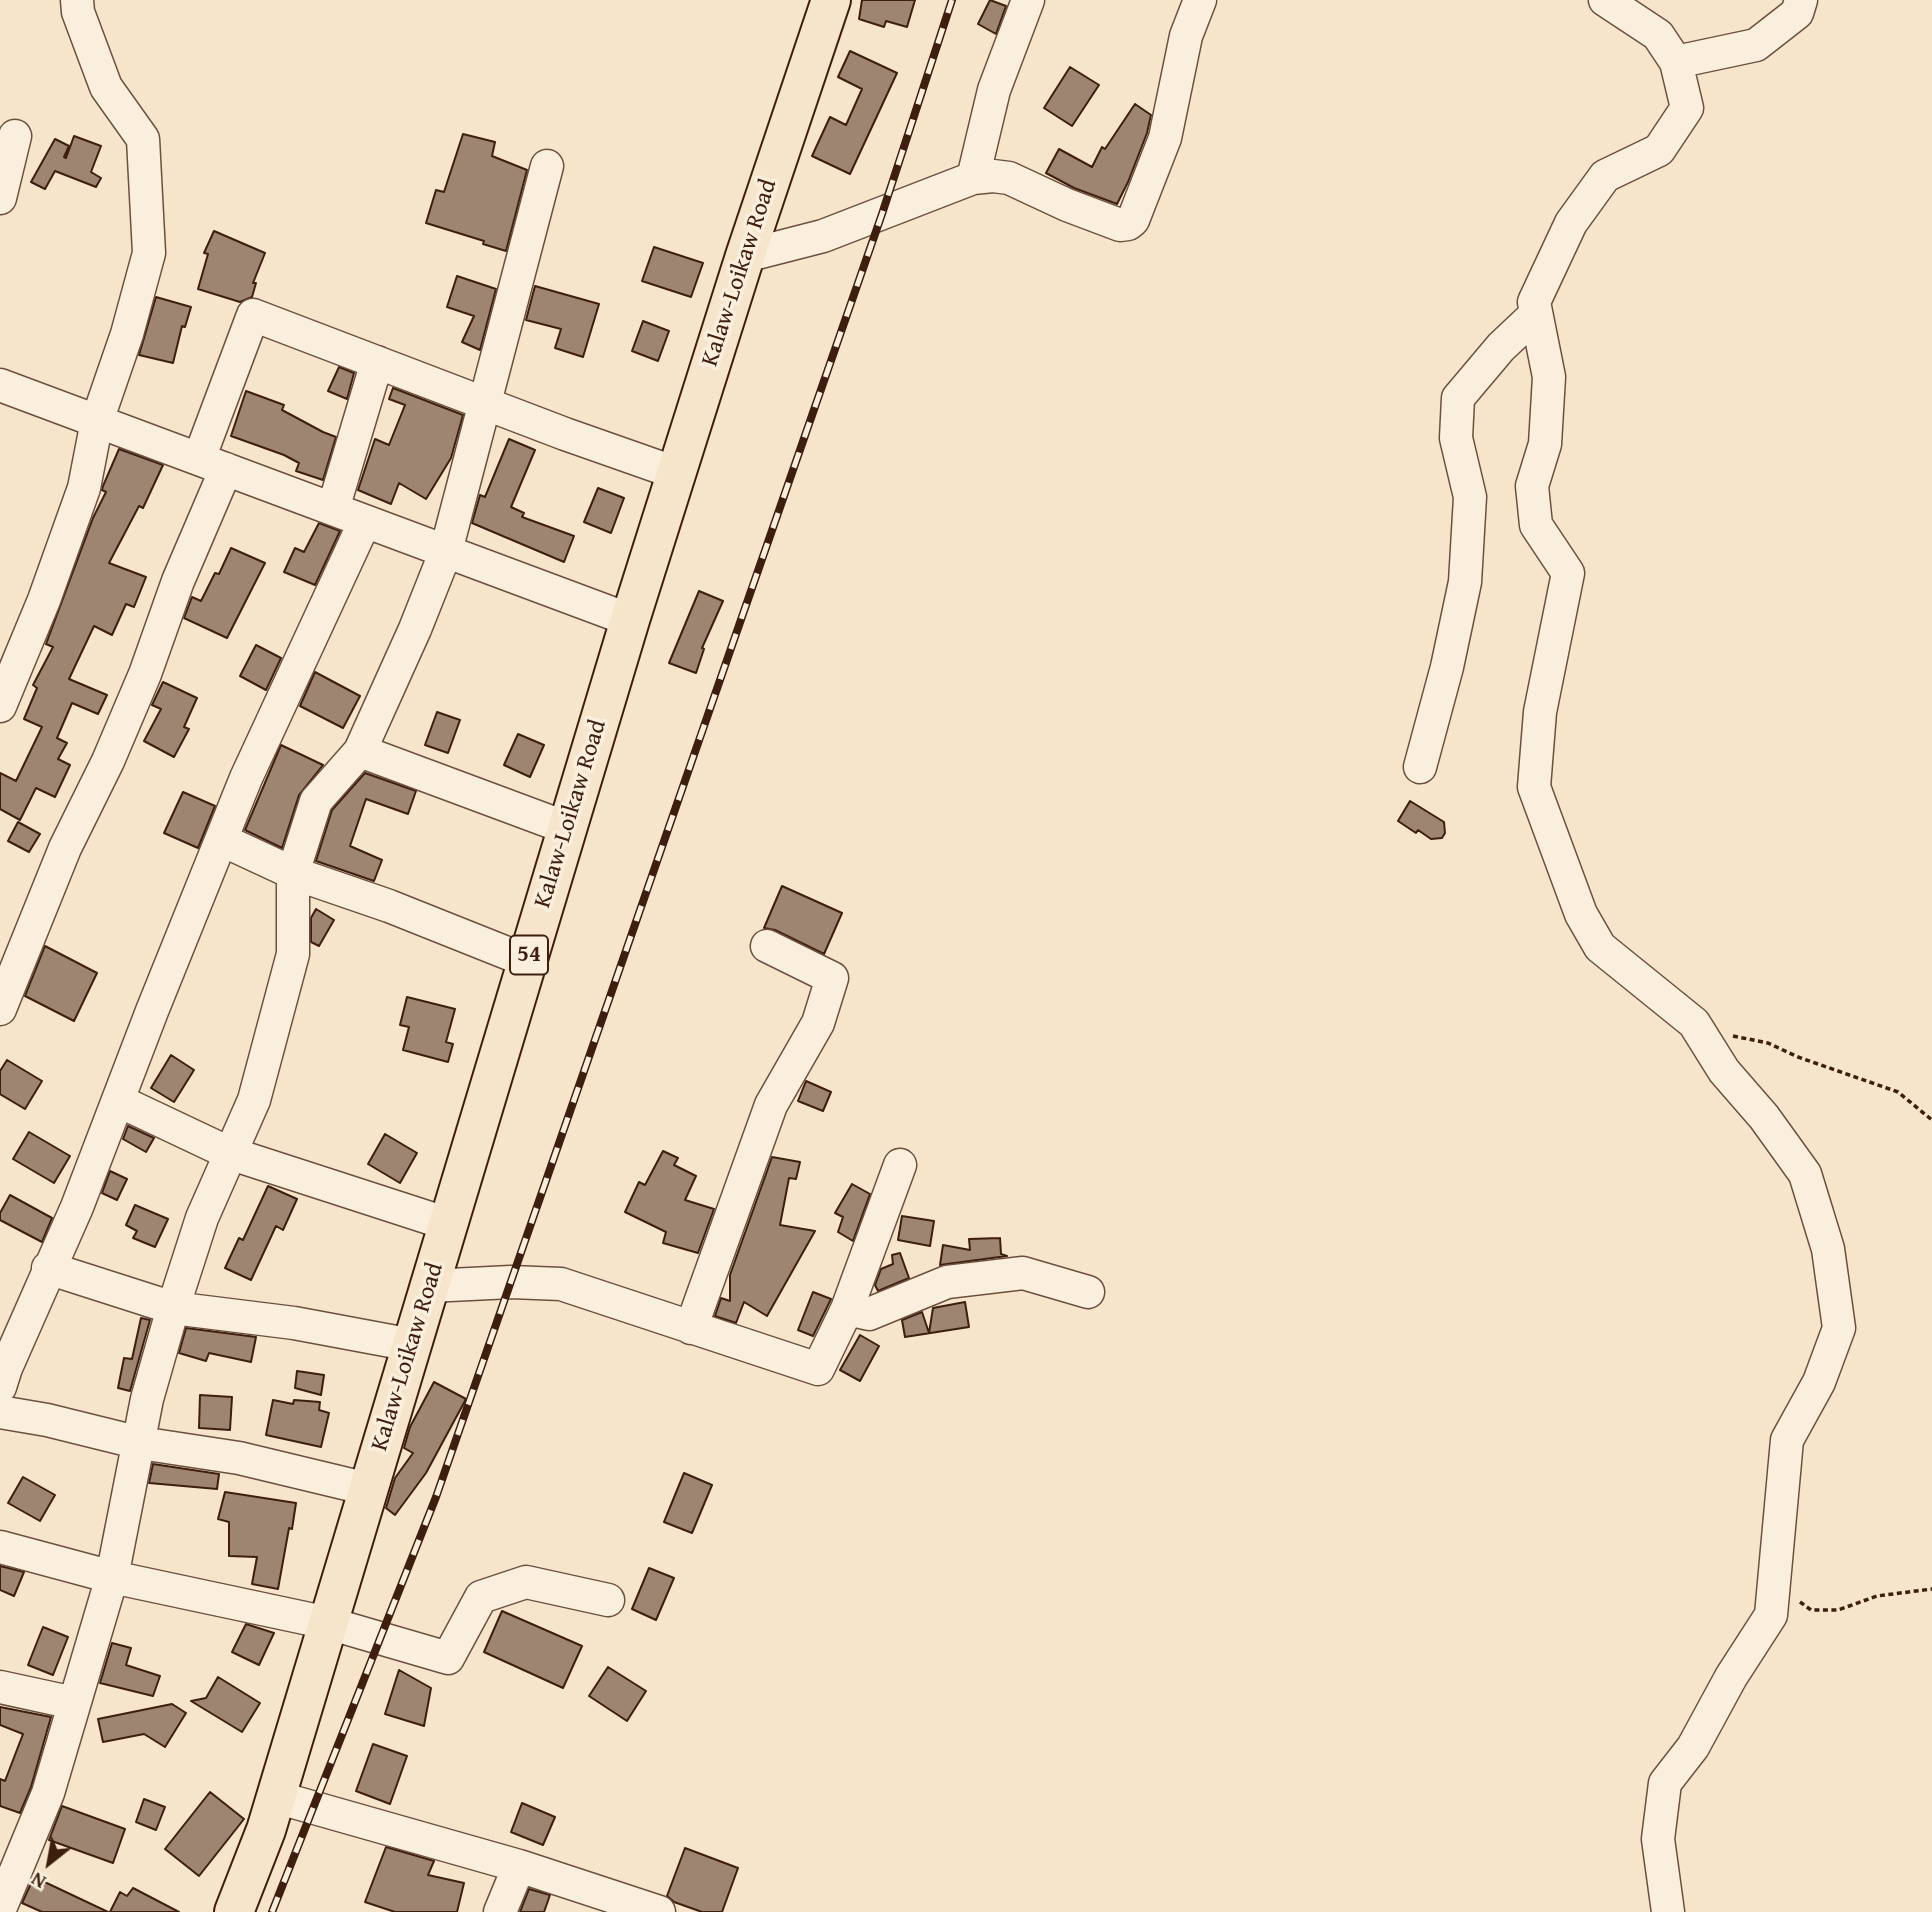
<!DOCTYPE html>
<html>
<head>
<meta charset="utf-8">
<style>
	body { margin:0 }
	#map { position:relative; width:1932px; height:1912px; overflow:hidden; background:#f7e5cb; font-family:"Gentium Book Plus",serif }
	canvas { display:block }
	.north { position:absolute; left:14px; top:1828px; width:70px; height:70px; -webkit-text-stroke:5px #faeedd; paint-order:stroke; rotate:211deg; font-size:19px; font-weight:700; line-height:28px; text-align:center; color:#3e1e0f }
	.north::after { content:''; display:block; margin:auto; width:24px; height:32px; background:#3e1e0f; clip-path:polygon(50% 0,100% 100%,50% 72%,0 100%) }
</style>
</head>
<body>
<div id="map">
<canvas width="1932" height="1912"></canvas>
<div class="north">N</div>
</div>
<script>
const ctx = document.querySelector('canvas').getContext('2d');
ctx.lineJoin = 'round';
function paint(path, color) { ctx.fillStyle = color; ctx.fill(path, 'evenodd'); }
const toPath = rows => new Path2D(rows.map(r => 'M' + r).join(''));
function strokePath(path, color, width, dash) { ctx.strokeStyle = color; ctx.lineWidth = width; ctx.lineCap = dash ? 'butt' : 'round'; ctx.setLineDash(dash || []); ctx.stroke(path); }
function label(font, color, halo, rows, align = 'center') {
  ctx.font = font + ' "Gentium Book Plus",serif'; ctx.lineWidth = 7; ctx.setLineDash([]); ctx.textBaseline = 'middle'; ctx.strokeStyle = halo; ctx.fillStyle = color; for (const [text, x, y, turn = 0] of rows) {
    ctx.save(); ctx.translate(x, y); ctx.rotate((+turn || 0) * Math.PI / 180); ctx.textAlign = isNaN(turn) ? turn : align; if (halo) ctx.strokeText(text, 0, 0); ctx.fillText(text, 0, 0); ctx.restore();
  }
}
const building = toPath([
	[862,0,915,0,907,27,886,21,884,27,859,19,862,0],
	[990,0,1006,6,996,34,978,24,990,0],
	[850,51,897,73,850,174,812,156,830,117,846,125,862,89,838,77,850,51],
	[1070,67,1099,85,1072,126,1044,108,1070,67],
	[1135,104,1151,115,1147,133,1128,182,1117,204,1074,188,1046,173,1059,149,1092,167,1102,147,1105,149,1135,104],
	[463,134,495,142,492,156,527,170,506,251,483,244,484,241,426,223,436,190,444,192,463,134],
	[74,136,101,146,91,172,101,178,96,187,55,171,45,189,31,182,55,139,69,146,64,157,66,158,74,136],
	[214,231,265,253,253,283,256,283,252,297,240,302,198,289,208,254,204,253,214,231],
	[654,247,703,263,691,297,642,281,654,247],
	[457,276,496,289,480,350,462,342,474,316,447,307,457,276],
	[535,286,599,304,583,357,555,348,561,329,526,320,535,286],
	[156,297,191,307,185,327,182,326,173,363,139,355,156,297],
	[643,321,669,331,658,361,632,351,643,321],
	[339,367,354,373,347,399,328,391,339,367],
	[393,388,463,415,451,458,426,499,399,483,391,504,358,490,375,439,389,445,405,405,389,399,393,388],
	[246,391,284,405,282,410,323,432,336,437,323,480,296,471,299,463,284,455,231,436,246,391],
	[509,439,535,450,511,507,524,513,522,517,574,536,564,562,472,523,480,495,485,497,509,439],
	[119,449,163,465,143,508,139,506,109,563,146,577,134,607,126,604,112,635,94,626,69,679,107,695,98,714,72,703,57,738,67,743,58,759,70,765,55,797,36,788,20,820,0,809,0,773,16,781,42,727,24,719,37,688,33,685,53,647,46,644,93,518,106,492,102,490,103,486,119,449],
	[598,488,624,498,611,533,584,522,598,488],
	[319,523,340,531,315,585,284,572,295,548,304,552,319,523],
	[231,548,265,563,227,638,184,618,192,597,201,601,215,573,219,574,231,548],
	[699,591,723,601,702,648,704,649,696,673,669,663,699,591],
	[256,645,281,658,266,690,240,676,256,645],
	[315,672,360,696,343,728,300,706,315,672],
	[163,682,197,698,184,727,189,729,174,757,144,741,161,709,152,705,163,682],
	[437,712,460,720,448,753,425,745,437,712],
	[518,734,544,745,530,777,504,765,518,734],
	[281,745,323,765,299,795,282,848,245,830,281,745],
	[365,773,416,791,408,814,366,799,350,846,382,860,374,881,316,861,332,810,365,773],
	[183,792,215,806,198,848,164,833,183,792],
	[1410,801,1444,822,1445,833,1442,838,1431,839,1418,830,1416,833,1398,821,1410,801],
	[18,822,40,834,29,852,8,841,18,822],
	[782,886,842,913,824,954,775,930,764,928,782,886],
	[316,909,334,920,319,946,311,942,311,918,316,909],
	[45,946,97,973,74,1021,25,996,45,946],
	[407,997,455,1009,446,1042,453,1044,448,1062,403,1050,409,1027,400,1025,407,997],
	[171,1055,194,1070,174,1102,151,1088,171,1055],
	[7,1060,42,1081,25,1109,0,1094,0,1071,7,1060],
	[806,1081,831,1092,823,1111,798,1101,806,1081],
	[128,1126,154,1138,146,1152,123,1139,128,1126],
	[29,1132,70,1156,54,1183,13,1159,29,1132],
	[385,1134,417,1153,400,1183,368,1164,385,1134],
	[663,1151,678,1158,674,1165,696,1176,685,1200,714,1209,698,1253,663,1243,666,1232,625,1212,639,1182,645,1185,663,1151],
	[772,1157,800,1162,796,1179,789,1178,780,1225,815,1231,767,1316,744,1302,736,1323,715,1316,721,1298,730,1301,730,1275,772,1157],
	[110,1171,127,1179,117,1200,102,1193,110,1171],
	[852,1184,870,1194,853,1241,838,1232,843,1217,835,1213,852,1184],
	[268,1186,297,1199,283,1230,276,1226,251,1280,225,1268,239,1238,243,1240,268,1186],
	[10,1195,52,1218,42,1242,0,1220,0,1213,10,1195],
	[135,1205,168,1219,155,1247,133,1238,137,1231,126,1225,135,1205],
	[902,1216,934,1221,930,1246,898,1240,902,1216],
	[1000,1238,1001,1254,1007,1256,940,1265,943,1245,970,1250,969,1239,1000,1238],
	[900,1253,909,1278,878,1291,875,1285,881,1269,893,1264,892,1255,900,1253],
	[813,1292,831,1299,813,1336,798,1330,813,1292],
	[965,1302,969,1327,905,1337,902,1320,922,1312,929,1333,933,1308,965,1302],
	[141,1318,150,1320,130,1391,118,1388,124,1358,132,1359,141,1318],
	[186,1328,256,1337,251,1362,209,1353,206,1361,179,1353,186,1328],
	[860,1335,879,1346,860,1381,840,1370,860,1335],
	[297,1371,324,1375,321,1395,295,1388,297,1371],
	[434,1382,466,1399,426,1473,395,1515,386,1508,395,1478,413,1453,404,1448,410,1427,434,1382],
	[200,1395,232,1397,230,1430,199,1428,200,1395],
	[273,1400,293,1404,294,1400,320,1402,319,1410,329,1413,321,1447,266,1435,273,1400],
	[153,1464,219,1474,217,1489,149,1483,153,1464],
	[684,1473,712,1485,692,1533,664,1522,684,1473],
	[23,1477,55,1495,40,1521,8,1503,23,1477],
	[225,1492,296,1503,292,1529,289,1528,278,1589,252,1584,257,1557,229,1556,229,1522,218,1519,225,1492],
	[0,1566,24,1572,14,1596,0,1590,0,1566],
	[649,1568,674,1578,656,1620,632,1609,649,1568],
	[502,1611,582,1646,563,1688,484,1652,502,1611],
	[246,1624,274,1633,259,1665,232,1652,246,1624],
	[43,1627,68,1637,53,1675,28,1665,43,1627],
	[112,1643,131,1648,126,1665,160,1676,153,1696,100,1683,112,1643],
	[608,1667,646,1691,627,1721,589,1696,608,1667],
	[399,1670,431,1688,424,1726,385,1714,399,1670],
	[218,1677,260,1703,242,1732,191,1701,206,1698,218,1677],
	[172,1704,186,1713,165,1747,144,1734,103,1742,98,1719,172,1704],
	[0,1707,51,1717,31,1787,20,1813,0,1806,0,1779,5,1781,23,1734,0,1725,0,1707],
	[373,1744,407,1756,390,1804,356,1791,373,1744],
	[210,1792,244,1819,199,1876,165,1849,210,1792],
	[144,1799,165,1807,156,1830,136,1822,144,1799],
	[522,1803,555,1817,543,1845,511,1832,522,1803],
	[62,1806,125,1829,113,1863,49,1840,62,1806],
	[386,1847,434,1861,428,1875,464,1883,457,1912,395,1912,365,1902,386,1847],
	[685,1848,738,1868,722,1912,702,1912,674,1902,667,1896,685,1848],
	[34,1877,108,1912,42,1912,22,1903,34,1877],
	[133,1888,179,1912,110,1912,120,1892,127,1896,133,1888],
	[529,1889,550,1895,544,1912,520,1912,529,1889]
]);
const path = toPath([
	[1733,1036,1768,1043,1798,1057,1898,1092,1932,1120],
	[1800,1602,1811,1610,1838,1610,1877,1596,1932,1589]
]);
const minor = toPath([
	[1605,0,1658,35,1676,62,1687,108,1659,150,1605,176,1571,223,1534,302,1549,377,1545,444,1532,486,1536,525,1568,573,1540,712,1534,787,1581,914,1600,947,1694,1023,1724,1071,1764,1117,1805,1174,1828,1249,1839,1328,1819,1382,1787,1440,1771,1615,1731,1677,1693,1747,1665,1783,1658,1839,1668,1912],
	[1676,62,1756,45,1797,13,1801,0],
	[973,178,994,90,1028,0],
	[0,198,15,136],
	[745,256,823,236,973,178,993,176,1009,178,1067,205,1120,225,1128,224,1133,220,1165,138,1186,36,1200,0],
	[0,385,630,620],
	[199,459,253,315,565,434,676,473],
	[333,509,377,362],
	[0,706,44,600,84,488,97,421,127,334,149,253,143,139,106,87,78,12,77,0],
	[360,751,567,828],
	[1420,767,1447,667,1465,582,1470,497,1456,438,1458,398,1501,347,1536,314],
	[222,840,293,873,389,906,527,961],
	[0,1009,65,848,108,761,145,674,178,581,226,469],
	[119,1101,229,1153,448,1224],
	[48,1268,173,1308,294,1323,412,1345],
	[429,1286,511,1282,561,1284,818,1369,847,1309,900,1165],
	[847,1309,869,1314,947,1282,1023,1273,1088,1292],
	[691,1328,771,1105,818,1023,832,978,767,946],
	[0,1387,6,1368,77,1207,152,1011,246,778,365,521],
	[0,1412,47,1420,140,1443,239,1458,368,1489],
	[0,1547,112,1577,328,1623,448,1658,481,1597,526,1582,608,1600],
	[0,1687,74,1703],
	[276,1797,519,1866,659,1912],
	[0,1909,48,1793,112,1577,147,1399,173,1308,202,1218,254,1100,293,954,293,873,316,801,360,751,415,629,446,551,547,166],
	[500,1912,519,1866]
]);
const major = toPath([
	[234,1912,266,1830,630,620,745,256,831,0]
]);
const rail = toPath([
	[272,1912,436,1497,882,214,952,0]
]);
const shields = [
	[529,955,38]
];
const shieldNames = [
	["54",529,955]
];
const streetNames = [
	["Kalaw-Loikaw Road",740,273,-72],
	["Kalaw-Loikaw Road",571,814,-73],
	["Kalaw-Loikaw Road",408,1357,-73]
];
paint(building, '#9e8571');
strokePath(building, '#3e1e0f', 2);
strokePath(minor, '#6c503e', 35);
strokePath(major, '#3e1e0f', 42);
strokePath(path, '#3e1e0f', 3.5, [5, 3.5]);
strokePath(minor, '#faeedd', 32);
strokePath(major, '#f7e5cb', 38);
strokePath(rail, '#3e1e0f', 8);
strokePath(rail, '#faeedd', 5, [16]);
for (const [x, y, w] of shields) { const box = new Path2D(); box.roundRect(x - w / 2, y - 19.5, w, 39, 5); ctx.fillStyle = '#faeedd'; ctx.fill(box); strokePath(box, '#3e1e0f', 2); }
label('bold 23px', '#3e1e0f', null, shieldNames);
label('24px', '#3e1e0f', '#faeedd', streetNames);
</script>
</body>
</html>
